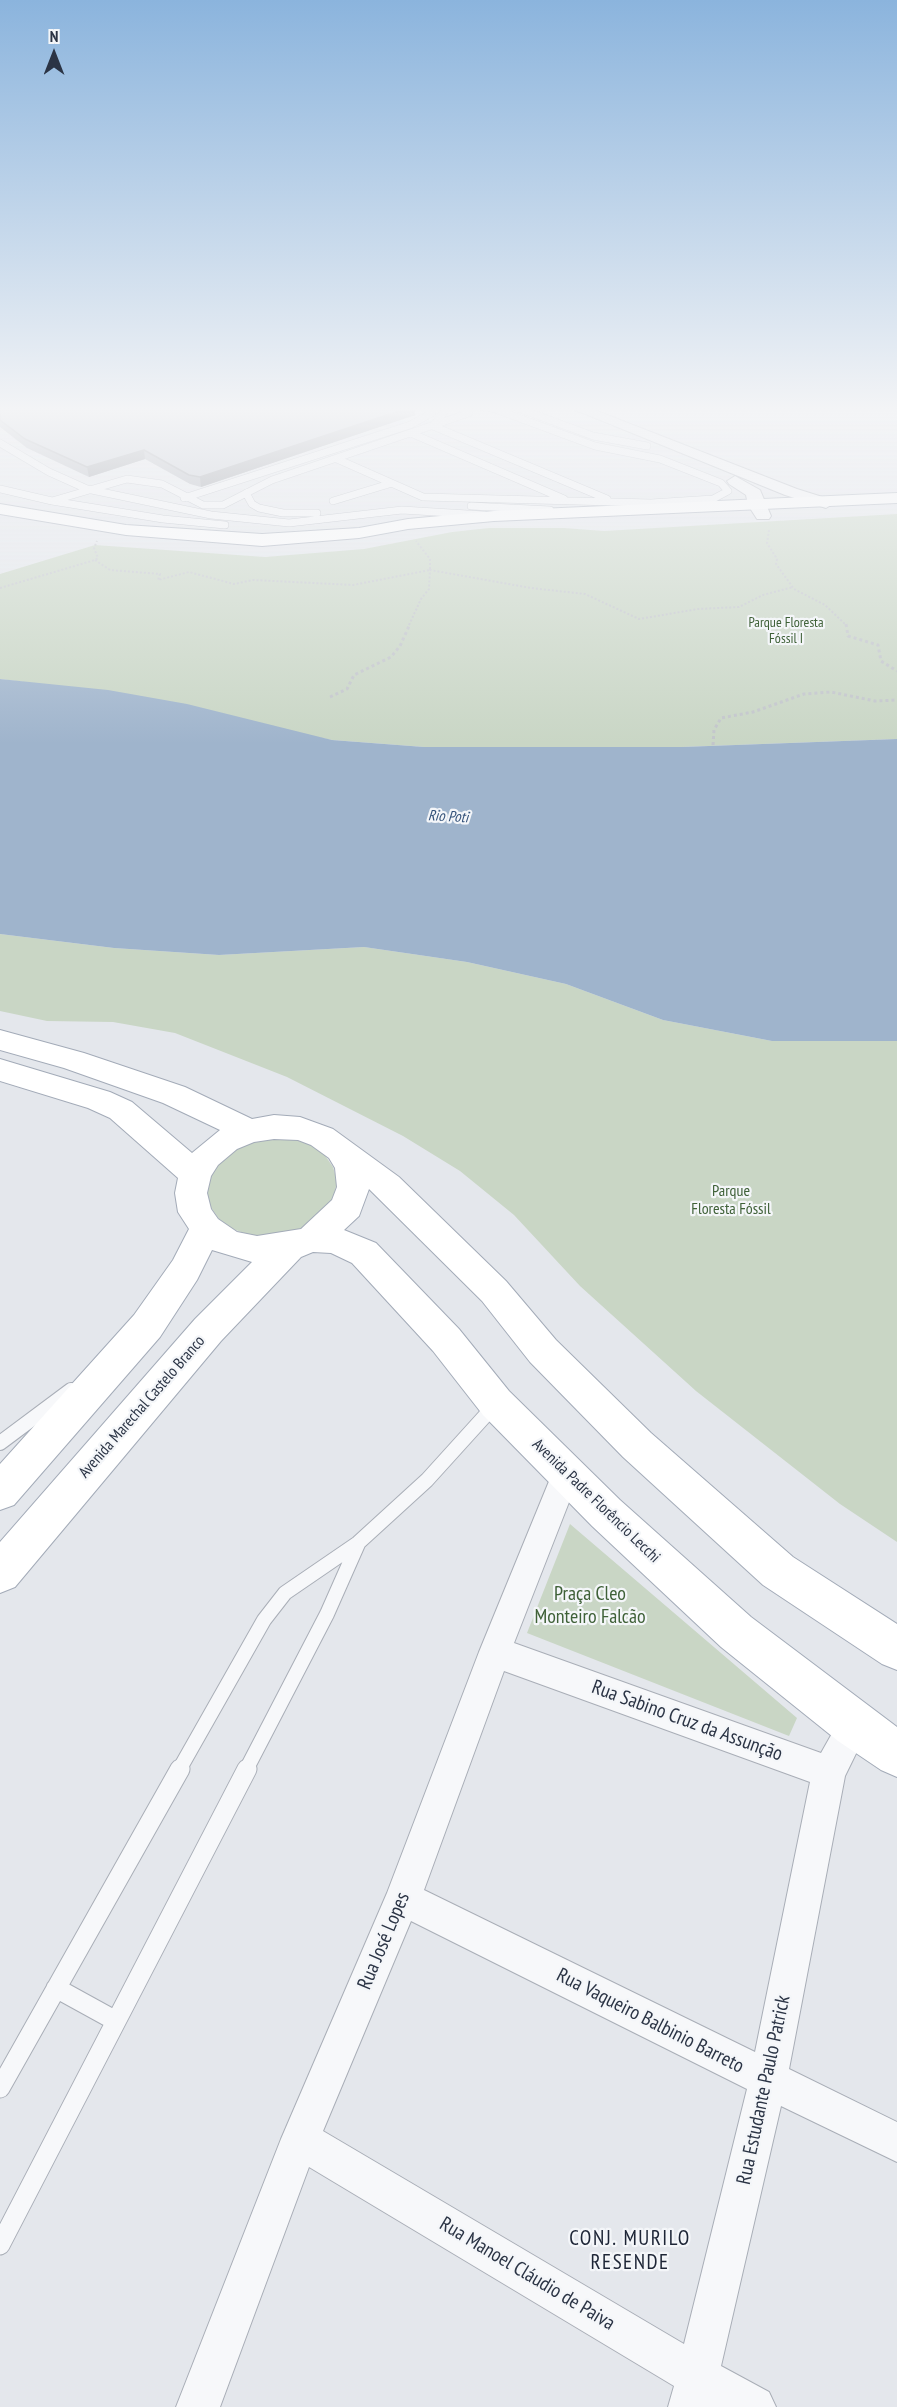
<!DOCTYPE html>
<html>
<head>
<meta charset="utf-8">
<style>
	body { margin:0 }
	#map { position:relative; width:897px; height:2407px; overflow:hidden; background:#e4e7ec; font-family:"PT Sans Narrow",sans-serif }
	canvas { display:block }
	.north { position:absolute; left:24px; top:24px; width:60px; height:60px; -webkit-text-stroke:4px #f4f6f9; paint-order:stroke; rotate:0deg; font-size:16px; font-weight:700; line-height:24px; text-align:center; color:#2b3445 }
	.north::after { content:''; display:block; margin:auto; width:21px; height:27px; background:#2b3445; clip-path:polygon(50% 0,100% 100%,50% 72%,0 100%) }
</style>
</head>
<body>
<div id="map">
<canvas width="897" height="2407"></canvas>
<div class="north">N</div>
</div>
<script>
const ctx = document.querySelector('canvas').getContext('2d');
ctx.lineJoin = 'round';
function paint(path, color) { ctx.fillStyle = color; ctx.fill(path, 'evenodd'); }
const toPath = rows => new Path2D(rows.map(r => 'M' + r).join(''));
function strokePath(path, color, width, dash) { ctx.strokeStyle = color; ctx.lineWidth = width; ctx.lineCap = dash ? 'butt' : 'round'; ctx.setLineDash(dash || []); ctx.stroke(path); }
function label(font, color, halo, rows, align = 'center') {
  ctx.font = font + ' "PT Sans Narrow",sans-serif'; ctx.lineWidth = 4.5; ctx.setLineDash([]); ctx.textBaseline = 'middle'; ctx.strokeStyle = halo; ctx.fillStyle = color; for (const [text, x, y, turn = 0] of rows) {
    ctx.save(); ctx.translate(x, y); ctx.rotate((+turn || 0) * Math.PI / 180); ctx.textAlign = isNaN(turn) ? turn : align; if (halo) ctx.strokeText(text, 0, 0); ctx.fillText(text, 0, 0); ctx.restore();
  }
}
const green = toPath([
	[897,514,897,739,682,747,424,747,332,740,31,683,0,679,0,574,95,545,265,557,364,549,452,532,489,528,564,528,604,531],
	[0,934,114,948,219,955,364,947,467,962,566,984,663,1020,772,1041,897,1041,897,1542,840,1504,696,1391,580,1286,514,1215,460,1171,403,1136,287,1077,175,1033,113,1022,47,1021,0,1011],
	[272,1138,292,1139,310,1144,324,1154,333,1167,337,1181,334,1197,326,1212,312,1224,293,1233,273,1237,252,1236,233,1229,219,1219,210,1206,207,1190,211,1175,221,1161,235,1150,253,1142],
	[570,1524,797,1718,789,1736,527,1633]
]);
const water = toPath([
	[0,679,108,690,187,704,332,740,424,747,682,747,897,739,897,1041,772,1041,663,1020,566,984,467,962,364,947,219,955,114,948,0,934]
]);
const pathFar1 = toPath([
	[769,530,767,543,777,559,776,564,794,589,825,605,846,625],
	[95,560,110,570,160,574,158,580,189,572,234,584,253,580,353,585,430,570,430,559,416,541],
	[0,588,95,560,98,558,94,548,97,541],
	[409,625,421,599,429,589,430,570,531,588,585,594,639,619,698,609,739,607,763,595,793,587]
]);
const path = toPath([
	[846,624,848,636,878,645,881,661,897,671],
	[330,697,347,689,354,675,391,657,400,646,410,624],
	[713,745,714,730,721,718,753,712,804,694,831,692,875,701,897,700]
]);
const serviceFar2 = toPath([
	[448,407,433,426,607,499],
	[515,407,593,436,647,446],
	[413,434,564,499],
	[0,443,49,472,87,489,211,515,289,523,402,510,484,515],
	[337,459,423,497,651,503,713,499,728,491,721,483,660,459,595,446,492,408,482,407],
	[0,489,52,501,163,519,225,525],
	[246,493,252,504,259,508,283,513,317,513],
	[184,498,410,425,432,413,432,407],
	[52,501,127,479,162,484,203,505,223,505,272,480,469,413,459,407],
	[333,501,389,484],
	[471,506,550,510]
]);
const serviceFar1 = toPath([
	[0,1443,71,1390],
	[179,1770,264,1620,285,1593,358,1543,427,1480,494,1406],
	[246,1770,327,1614,358,1544]
]);
const service = toPath([
	[56,1988,116,2021],
	[0,2088,180,1769],
	[0,2245,247,1769]
]);
const minor = toPath([
	[566,1461,576,1465,580,1474,514,1643,821,1753,843,1714,854,1709,865,1714,870,1725,845,1776,789,2069,897,2122,897,2162,781,2106,721,2366,769,2392,776,2407,668,2407,674,2386,309,2167,220,2407,176,2407,281,2139,387,1893,479,1652,552,1474,556,1465,566,1461],
	[504,1671,810,1782,755,2052,424,1890,504,1671],
	[411,1921,747,2089,684,2344,323,2131,411,1921]
]);
const tertiary = toPath([
	[568,407,587,407,797,489,832,500,834,503,826,508,785,495,568,407],
	[735,476,760,490,771,516,769,519,757,519,748,505,746,495,729,484,727,481,735,476]
]);
const primary = toPath([
	[897,493,897,503,494,521,408,529,359,538,262,546,126,535,0,514,0,504,126,525,262,534,359,528,408,519,494,511,897,493],
	[0,1030,84,1053,185,1087,252,1119,274,1115,300,1117,333,1129,399,1177,506,1281,556,1340,651,1433,793,1557,897,1624,897,1670,882,1664,763,1585,623,1457,530,1362,482,1301,369,1189,359,1216,344,1230,376,1243,459,1329,509,1391,620,1500,751,1617,897,1727,897,1777,881,1770,838,1741,721,1647,592,1526,483,1415,433,1351,352,1263,331,1253,313,1252,301,1257,221,1341,15,1587,0,1593,0,1542,195,1319,252,1262,212,1250,197,1280,160,1337,14,1505,0,1510,0,1464,134,1315,173,1260,189,1229,178,1212,175,1193,178,1178,110,1118,88,1108,0,1081,0,1059,110,1092,132,1102,192,1153,220,1130,163,1103,64,1068,0,1050,0,1030],
	[274,1139,298,1140,311,1145,329,1158,335,1168,337,1187,332,1200,301,1229,257,1236,237,1232,218,1219,211,1209,207,1193,211,1176,218,1165,237,1149,254,1142,274,1139]
]);
const wall = toPath([
	[0,407,415,407,415,415,201,487,190,484,145,459,89,477,27,448,0,427]
]);
const shadedWall = toPath([
	[411,407,415,407,415,415,201,487,200,477],
	[144,450,145,459,89,477,87,467]
]);
const building = toPath([
	[0,407,411,407,200,477,189,475,144,450,87,467,25,439,0,420,0,407]
]);
const farParknames = [
	["Parque Floresta",786,623],
	["Fóssil I",786,639]
];
const farWaternames = [
	["Rio Poti",448,817,3]
];
const parkNames = [
	["Parque",731,1191],
	["Floresta Fóssil",731,1209]
];
const streetNames = [
	["Avenida Marechal Castelo Branco",142,1407,-49],
	["Avenida Padre Florêncio Lecchi",596,1501,44]
];
const nearParknames = [
	["Praça Cleo",590,1594],
	["Monteiro Falcão",590,1617]
];
const nearStreetnames = [
	["Rua Sabino Cruz da Assunção",687,1721,20],
	["Rua José Lopes",384,1941,-67],
	["Rua Vaqueiro Balbinio Barreto",650,2021,27],
	["Rua Estudante Paulo Patrick",764,2090,-78],
	["Rua Manoel Cláudio de Paiva",527,2274,31]
];
const nearNeighbourhoodnames = [
	["CONJ. MURILO",630,2239],
	["RESENDE",630,2263]
];
paint(green, '#c9d6c5');
paint(water, '#9fb4cc');
strokePath(serviceFar2, '#a9aeb7', 8);
strokePath(serviceFar1, '#a9aeb7', 16);
strokePath(service, '#a9aeb7', 21);
strokePath(minor, '#a9aeb7', 2);
strokePath(tertiary, '#a9aeb7', 2);
strokePath(primary, '#a3abb8', 2);
strokePath(pathFar1, '#c2c5cb', 2, [2, 2]);
strokePath(path, '#c2c5cb', 3, [3, 3]);
strokePath(serviceFar2, '#f7f8fa', 7);
strokePath(serviceFar1, '#f7f8fa', 14);
strokePath(service, '#f7f8fa', 19);
paint(minor, '#f7f8fa');
paint(tertiary, '#f7f8fa');
paint(primary, '#fff');
paint(wall, '#a1a5ae');
paint(shadedWall, '#83868d');
paint(building, '#bbc0ca');
strokePath(building, '#83868d', 1.5);
const sky = ctx.createLinearGradient(0, 0, 0, 744);
sky.addColorStop(0, '#8bb4dd');
sky.addColorStop(0.55, '#f3f4f6');
sky.addColorStop(1, '#f3f4f600');
ctx.fillStyle = sky;
ctx.fillRect(0, 0, 897, 744);
label('14px', '#3f6138', '#f4f6f9', farParknames);
label('italic 15px', '#34527a', '#f4f6f9', farWaternames);
label('16px', '#3f6138', '#f4f6f9', parkNames);
label('16px', '#2b3445', '#f4f6f9', streetNames);
label('20px', '#3f6138', '#f4f6f9', nearParknames);
label('20px', '#2b3445', '#f4f6f9', nearStreetnames);
ctx.letterSpacing = '1.5px';
label('21px', '#1d2536', '#f4f6f9', nearNeighbourhoodnames);
ctx.letterSpacing = '0px';
</script>
</body>
</html>
